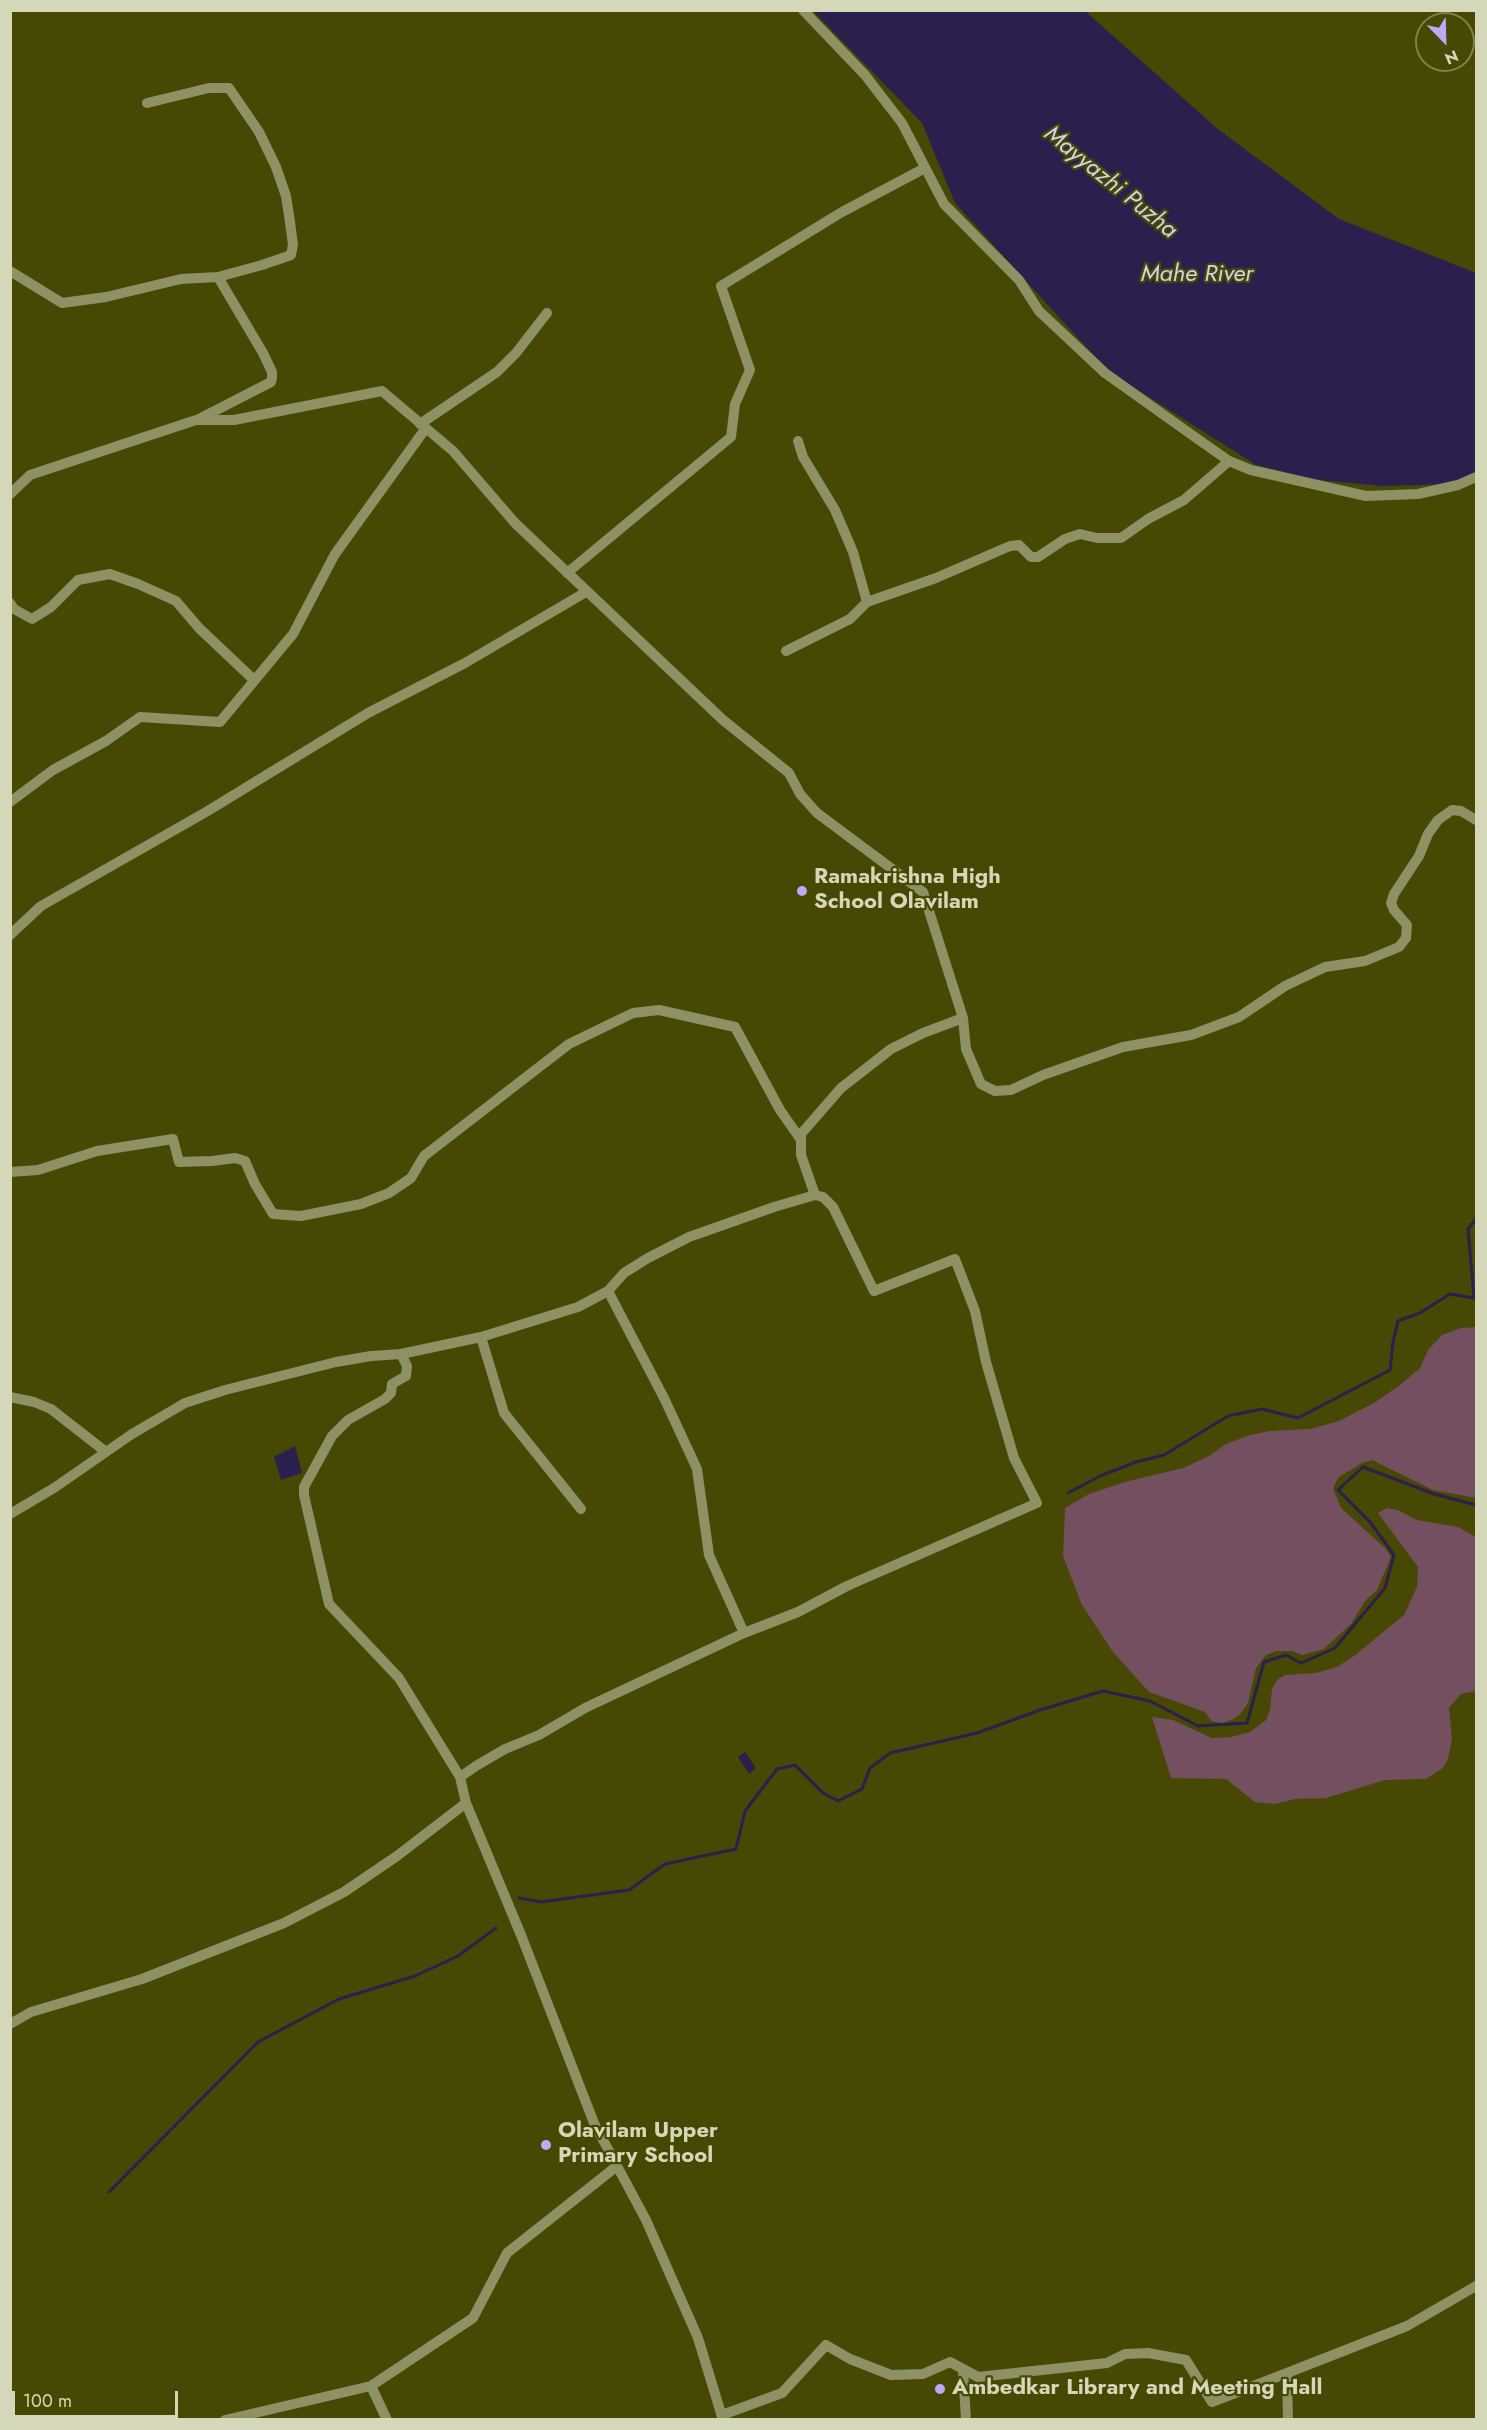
<!DOCTYPE html>
<html>
<head>
<meta charset="utf-8">
<style>
	body { margin:0 }
	#map { position:relative; width:1487px; height:2430px; overflow:hidden; background:#464803; font-family:Jost,sans-serif }
	canvas { display:block }
	.frame { position:absolute; inset:0; border:12px solid #d5d8b8; pointer-events:none }
	.north { position:absolute; left:1415px; top:12px; width:60px; height:60px; box-sizing:border-box; background:#464803; border:2px solid #7f824b; border-radius:50%; rotate:157deg; font-size:16px; font-weight:700; line-height:24px; text-align:center; color:#d5d8b8 }
	.north::after { content:''; display:block; margin:auto; width:21px; height:27px; background:#b8abf7; clip-path:polygon(50% 0,100% 100%,50% 72%,0 100%) }
	.scale { position:absolute; left:12px; top:2391px; width:166px; height:27px; box-sizing:border-box; border:3px solid #d5d8b8; border-top:0; padding-left:8px; font-size:18px; line-height:21px; white-space:nowrap; color:#d5d8b8; -webkit-text-stroke:4px #464803; paint-order:stroke }
</style>
</head>
<body>
<div id="map">
<canvas width="1487" height="2430"></canvas>
<div class="frame"></div>
<div class="north">N</div>
<div class="scale">100 m</div>
</div>
<script>
const ctx = document.querySelector('canvas').getContext('2d');
ctx.lineJoin = 'round';
function paint(path, color) { ctx.fillStyle = color; ctx.fill(path, 'evenodd'); }
const toPath = rows => new Path2D(rows.map(r => 'M' + r).join(''));
function strokePath(path, color, width, dash) { ctx.strokeStyle = color; ctx.lineWidth = width; ctx.lineCap = dash ? 'butt' : 'round'; ctx.setLineDash(dash || []); ctx.stroke(path); }
function label(font, color, halo, rows, align = 'center') {
  ctx.font = font + ' Jost,sans-serif'; ctx.lineWidth = 4.5; ctx.setLineDash([]); ctx.textBaseline = 'middle'; ctx.strokeStyle = halo; ctx.fillStyle = color; for (const [text, x, y, turn = 0] of rows) {
    ctx.save(); ctx.translate(x, y); ctx.rotate((+turn || 0) * Math.PI / 180); ctx.textAlign = isNaN(turn) ? turn : align; if (halo) ctx.strokeText(text, 0, 0); ctx.fillText(text, 0, 0); ctx.restore();
  }
}
const green = toPath([
	[1476,1327,1476,1498,1433,1490,1372,1460,1362,1463,1339,1477,1334,1486,1334,1491,1341,1508,1385,1548,1391,1557,1377,1590,1365,1601,1351,1624,1324,1649,1302,1655,1292,1651,1276,1651,1266,1655,1256,1668,1248,1703,1242,1712,1234,1719,1223,1723,1211,1721,1205,1712,1149,1692,1113,1652,1082,1605,1063,1556,1065,1508,1089,1494,1125,1482,1183,1468,1209,1456,1226,1444,1247,1436,1269,1431,1310,1429,1339,1421,1374,1403,1400,1385,1420,1368,1428,1350,1442,1335,1461,1328],
	[1387,1508,1398,1510,1417,1520,1458,1527,1476,1537,1476,1691,1461,1694,1449,1708,1452,1739,1448,1759,1443,1768,1426,1779,1385,1780,1326,1798,1295,1799,1275,1804,1255,1802,1226,1779,1171,1778,1152,1717,1173,1720,1212,1738,1231,1737,1250,1732,1266,1720,1270,1710,1272,1689,1277,1680,1285,1675,1316,1673,1337,1667,1354,1656,1404,1615,1417,1587,1418,1567,1378,1513]
]);
const water = toPath([
	[813,11,1085,11,1219,130,1339,219,1476,273,1476,472,1452,484,1383,486,1317,480,1256,465,1108,371,955,203,922,123],
	[295,1446,302,1473,281,1480,274,1457],
	[745,1752,756,1768,749,1774,738,1757]
]);
const stream = toPath([
	[1068,1493,1100,1476,1136,1462,1164,1455,1228,1416,1262,1409,1298,1418,1390,1370,1393,1342,1398,1321,1420,1313,1450,1294,1474,1298,1468,1229,1476,1219],
	[519,1898,541,1902,629,1890,665,1864,736,1849,745,1811,777,1769,795,1765,823,1793,838,1801,862,1789,870,1768,890,1753,977,1733,1040,1710,1103,1691,1150,1701,1198,1726,1247,1723,1264,1662,1286,1655,1301,1663,1335,1648,1385,1588,1394,1555,1370,1522,1338,1490,1363,1467,1434,1494,1476,1505],
	[109,2192,258,2042,339,1999,415,1976,458,1956,496,1928]
]);
const minor = toPath([
	[803,10,865,75,902,123,944,204,1019,280,1039,311,1105,373,1192,435,1229,461,1251,470,1366,496,1418,494,1458,485,1476,477],
	[147,103,209,88,229,88,259,132,276,167,286,196,290,222,293,245,291,255,262,265,218,277],
	[10,271,62,303,106,297,181,279,218,277,263,353,272,372,272,378,271,382,199,419],
	[420,424,497,372,516,353,547,313],
	[798,441,803,457,835,510,853,552,867,602],
	[10,494,30,475,196,420,234,420,382,391,453,451,515,523,723,720,789,773,800,794,817,813,923,892,963,1018],
	[567,573,731,437,735,404,750,370,721,286,842,212,925,168],
	[10,603,14,609,32,619,51,607,78,580,110,574,138,584,176,601,199,628,254,680],
	[786,651,850,619,867,602,936,578,1010,546,1019,545,1031,557,1038,557,1065,539,1080,534,1097,538,1121,538,1148,519,1184,500,1229,461],
	[10,802,53,770,106,741,140,717,220,722,293,634,335,554,426,428],
	[10,935,41,906,206,812,368,713,465,663,586,592],
	[10,1172,38,1170,97,1151,173,1139,179,1162,212,1161,235,1158,245,1161,255,1184,273,1214,301,1216,361,1204,389,1193,411,1178,424,1156,569,1044,633,1013,659,1010,735,1027,780,1110,801,1140],
	[608,1291,664,1398,697,1469,709,1555,744,1633,798,1612,847,1586,1037,1503,1014,1458,986,1362,975,1311,955,1259,874,1291,833,1207,823,1197,815,1195],
	[481,1337,504,1413,581,1509],
	[401,1354,407,1366,406,1376,392,1384,391,1393,385,1399,348,1420,332,1436,304,1487,304,1495,329,1604,399,1678,460,1777],
	[10,1397,34,1402,51,1409,106,1452],
	[10,1514,54,1488,132,1434,185,1403,225,1390,336,1362,371,1356,401,1354,481,1337,578,1307,608,1291,624,1273,648,1258,689,1237,774,1207,815,1195,801,1155,801,1134,841,1088,891,1049,923,1033,963,1018,966,1049,981,1084,995,1091,1011,1090,1043,1075,1123,1047,1191,1035,1239,1017,1285,986,1325,967,1365,961,1399,947,1406,938,1407,925,1394,910,1391,903,1394,894,1419,856,1428,834,1438,820,1452,810,1461,811,1476,820],
	[466,1803,521,1935,594,2123,646,2220,698,2338,723,2420],
	[10,2024,31,2012,142,1979,284,1923,344,1892,397,1856,466,1803,460,1777,476,1766,505,1749,539,1735,585,1708,744,1633],
	[963,2369,966,2420],
	[371,2386,387,2420],
	[722,2415,782,2393,826,2345,850,2359,891,2375,923,2374,950,2362,978,2377,1107,2363,1125,2354,1148,2353,1186,2360,1212,2402,1287,2373],
	[225,2420,371,2386,473,2318,507,2253,617,2166],
	[1288,2420,1287,2373,1407,2326,1476,2286]
]);
const markers = [
	[802,891,6,"#b8abf7"],
	[546,2145,6,"#b8abf7"],
	[940,2389,6,"#b8abf7"]
];
const poiNames = [
	["Ramakrishna High",814,878],
	["School Olavilam",814,903],
	["Olavilam Upper",558,2132],
	["Primary School",558,2157],
	["Ambedkar Library and Meeting Hall",952,2389]
];
const waterNames = [
	["Mayyazhi Puzha",1110,183,39],
	["Mahe River",1197,275]
];
paint(green, '#734f5f');
paint(water, '#2b1f4e');
strokePath(stream, '#2b1f4e', 3);
strokePath(minor, '#8d9163', 10);
for (const [x, y, r, color] of markers) { const dot = new Path2D(); dot.arc(x, y, r, 0, 2 * Math.PI); ctx.fillStyle = color; ctx.fill(dot); strokePath(dot, '#464803', 2); }
label('bold 22px', '#d5d8b8', '#464803', poiNames, 'left');
label('italic 24px', '#d5d1f2', '#464803', waterNames);
</script>
</body>
</html>
